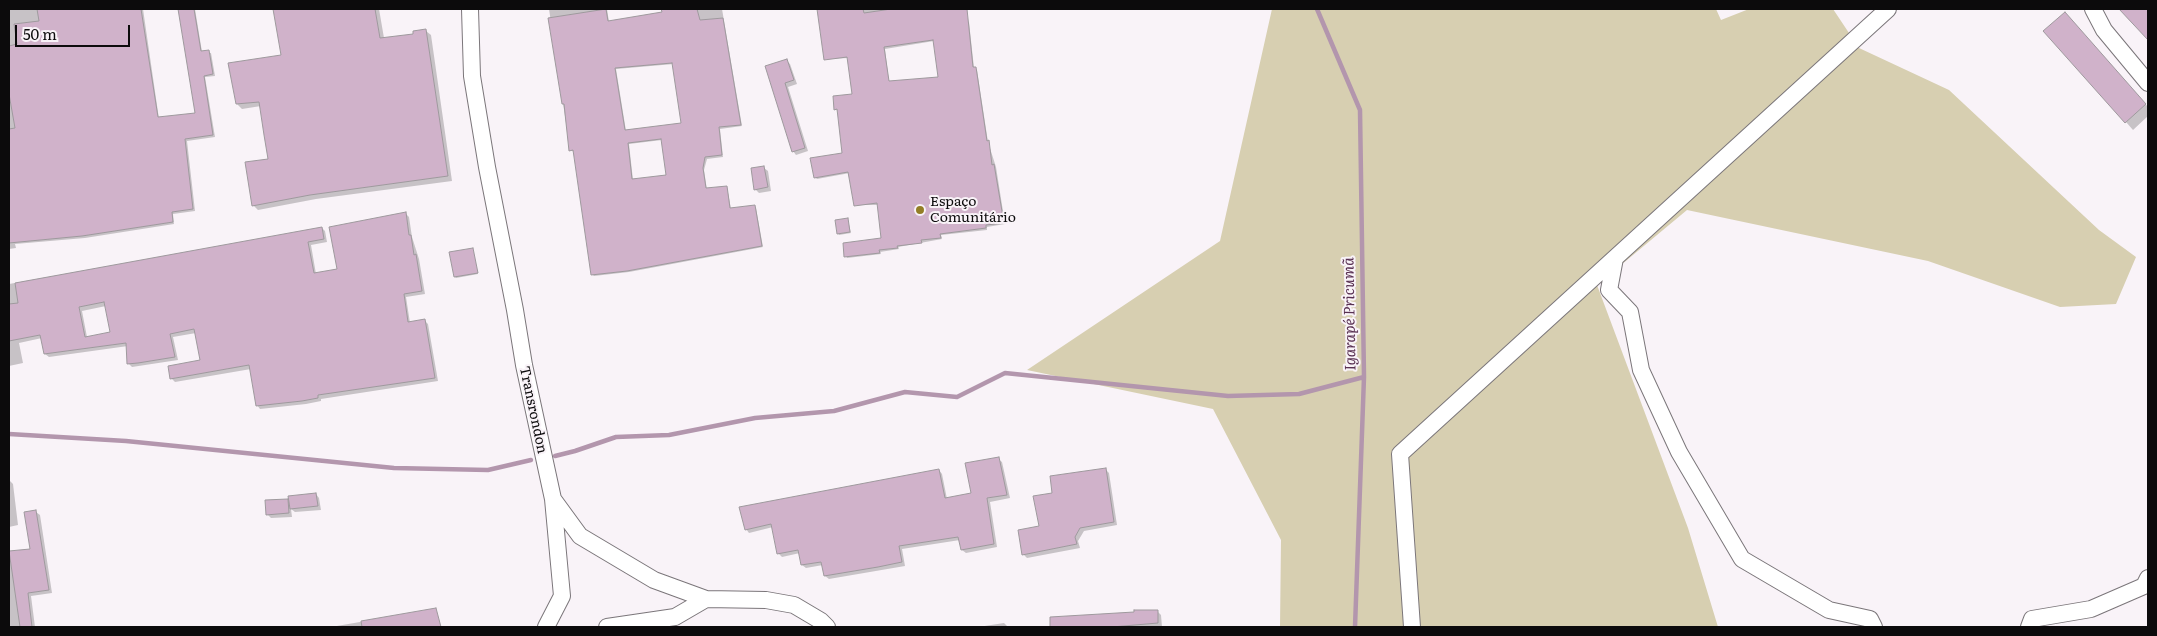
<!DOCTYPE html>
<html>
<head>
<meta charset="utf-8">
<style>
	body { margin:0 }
	#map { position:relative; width:2157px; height:636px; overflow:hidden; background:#f9f3f8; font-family:Literata,serif }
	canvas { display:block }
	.frame { position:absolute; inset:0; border:10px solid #0c0b0c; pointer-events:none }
	.scale { position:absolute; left:15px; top:25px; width:115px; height:22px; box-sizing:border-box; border:2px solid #0c0b0c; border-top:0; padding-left:6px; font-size:15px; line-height:18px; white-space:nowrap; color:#0c0b0c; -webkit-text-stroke:4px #f9f3f8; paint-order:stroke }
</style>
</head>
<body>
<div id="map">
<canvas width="2157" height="636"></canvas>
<div class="frame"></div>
<div class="scale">50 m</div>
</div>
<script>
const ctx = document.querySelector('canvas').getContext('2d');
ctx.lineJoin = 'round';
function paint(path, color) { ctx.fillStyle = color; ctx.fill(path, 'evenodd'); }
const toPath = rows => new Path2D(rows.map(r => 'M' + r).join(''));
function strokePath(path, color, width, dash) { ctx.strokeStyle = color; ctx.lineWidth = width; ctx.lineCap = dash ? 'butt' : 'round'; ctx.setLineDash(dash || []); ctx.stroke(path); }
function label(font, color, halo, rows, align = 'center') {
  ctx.font = font + ' Literata,serif'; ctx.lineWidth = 4; ctx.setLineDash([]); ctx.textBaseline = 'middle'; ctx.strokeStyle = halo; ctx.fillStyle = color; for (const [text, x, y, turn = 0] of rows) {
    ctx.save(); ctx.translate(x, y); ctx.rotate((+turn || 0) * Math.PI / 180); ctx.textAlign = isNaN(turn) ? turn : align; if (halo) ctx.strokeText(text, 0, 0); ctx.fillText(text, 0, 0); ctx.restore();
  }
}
const green = toPath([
	[1272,9,1716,9,1721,20,1749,9,1833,9,1859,48,1949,90,2099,230,2136,257,2116,304,2060,307,1928,261,1687,210,1597,285,1688,528,1718,627,1280,627,1281,540,1213,409,1027,370,1220,241]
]);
const shadow = toPath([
	[9,9,143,9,159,119,197,114,179,9,195,9,202,52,211,53,215,76,205,77,215,137,187,141,195,211,173,214,174,224,85,238,15,244,16,248,9,249],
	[275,9,379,9,384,38,415,35,426,31,431,35,452,181,316,199,258,210,253,205,269,160,261,106,242,109,237,104,283,56],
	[549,9,607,9,609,22,663,14,663,9,722,9,742,126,720,129,723,157,707,159,704,170,707,190,727,187,731,209,754,207,756,208,763,247,629,272,594,276,592,274,574,152,570,150],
	[674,64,683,124,626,131,616,69],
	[662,140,667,176,633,180,629,144],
	[818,9,965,9,966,21,969,22,974,68,977,70,988,142,996,167,1005,224,987,227,987,230,941,235,942,239,898,247,899,249,880,252,881,254,847,258,846,256,883,239,878,205,856,205,850,173,817,179,815,177,843,154,838,111,835,109,853,95,849,58,825,59],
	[934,41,939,78,889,82,885,49],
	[2121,9,2148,9,2148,38],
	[2072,21,2148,107,2148,116,2133,130,2126,122],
	[787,61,790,64,797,84,788,87,808,151,796,155,793,151,766,67],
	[764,168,768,171,771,191,759,193,755,189],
	[405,213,409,217,412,237,419,259,425,294,406,297,410,323,425,321,428,324,438,381,321,399,321,401,306,404,260,409,257,405,251,369,175,382,171,378,202,361,196,333,173,337,178,360,132,367,128,363,128,346,49,357,45,354,42,338,19,343,23,363,9,366,9,284,322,228,325,231,327,242,311,245,316,274,339,270],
	[106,306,112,334,87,337,82,311],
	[848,220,851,233,839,235,838,233],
	[473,249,478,274,456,278,455,277],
	[998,459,1002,462,1010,498,990,502,997,547,966,553,962,550,960,540,902,549,905,566,829,579,825,576,823,565,806,568,802,565,800,553,782,557,778,553,773,527,749,533,746,529,939,470,942,474,947,499,972,494],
	[1105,469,1109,473,1117,525,1084,531,1078,541,1080,548,1027,558,1023,554,1040,527,1054,494],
	[9,480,13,484,18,525,9,527],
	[316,494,319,498,321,510,295,512,291,509,292,517,271,518,267,514,287,500,291,503],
	[36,512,40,515,52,593,31,596,35,627,9,627,9,553,32,550],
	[435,609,441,627,331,627],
	[1157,611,1161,615,1162,627,1066,627,1066,617],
	[1004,623,1008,627,978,627]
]);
const stream = toPath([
	[1317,9,1360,110,1364,377,1355,627],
	[9,434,126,441,394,468,488,470,531,460],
	[555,456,575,451,616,437,669,435,755,418,834,411,905,392,957,397,1005,373,1228,396,1299,394,1364,377]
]);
const building = toPath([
	[37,9,141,9,158,117,195,113,178,9,194,9,201,51,209,50,213,74,204,76,213,135,185,139,193,209,172,212,173,222,82,236,9,243,9,129,15,128,9,94,9,46,17,44,14,24,39,21,37,9],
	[273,9,375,9,380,38,413,34,413,31,426,29,448,176,310,195,252,206,245,162,268,159,264,135,259,102,236,104,228,63,281,55,273,9],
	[606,9,608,21,662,12,661,9,697,9,700,20,723,18,741,125,719,127,722,155,705,157,703,168,706,188,727,186,730,208,755,205,762,246,627,271,591,275,573,150,569,151,564,104,562,104,548,18,606,9],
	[672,63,681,123,625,130,615,68,672,63],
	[661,139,666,175,632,179,628,143,661,139],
	[817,9,863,9,864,13,891,9,967,9,973,67,976,67,987,141,989,140,992,165,994,164,1004,223,986,225,986,228,940,234,941,238,921,240,922,243,897,246,898,248,879,250,880,253,844,257,843,243,881,238,877,203,854,206,848,172,814,178,810,158,842,153,837,109,834,110,833,96,852,94,847,57,824,60,817,9],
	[933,40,938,77,889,81,884,47,933,40],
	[2119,9,2148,9,2148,40,2119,9],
	[2065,12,2146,104,2125,123,2043,31,2065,12],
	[787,59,794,80,785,83,805,148,792,152,765,66,787,59],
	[764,166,768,187,754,190,751,168,764,166],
	[406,212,409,235,411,235,414,255,416,254,422,291,404,294,408,322,425,319,435,378,318,395,318,398,302,401,256,406,249,365,170,379,168,366,200,360,194,329,170,334,175,357,138,363,127,364,126,343,44,354,40,335,9,341,9,304,18,303,15,283,322,227,324,239,308,242,314,273,337,269,329,227,406,212],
	[104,302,110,332,85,337,79,307,104,302],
	[848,218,850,232,837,234,835,220,848,218],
	[473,248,478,273,454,277,449,252,473,248],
	[999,457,1007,495,987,498,994,544,961,550,958,537,899,546,902,562,878,567,824,576,821,562,801,565,798,550,777,554,771,524,745,530,739,507,939,469,945,498,971,493,965,463,999,457],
	[1106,468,1114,522,1080,528,1075,537,1077,544,1022,555,1018,530,1039,526,1033,496,1052,493,1050,476,1106,468],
	[316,493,318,506,290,509,288,496,316,493],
	[288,499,289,513,266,515,265,500,288,499],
	[36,510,49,590,28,593,32,627,20,627,9,551,30,549,24,512,36,510],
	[436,608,441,627,362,627,361,621,436,608],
	[1134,610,1158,610,1158,623,1112,627,1050,627,1050,617,1134,612,1134,610]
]);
const minor = toPath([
	[470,9,472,76,487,167,515,310,524,365,553,499,580,536,654,580,706,599,766,600,794,605,821,621,827,627],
	[2093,9,2104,30,2148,83],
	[1615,258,1609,290,1630,312,1641,370,1679,452,1742,559,1829,610,1870,619,1874,627],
	[546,627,562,596,553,499],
	[607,627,675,617,706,599],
	[1412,627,1400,454,1888,9],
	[2029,627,2032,619,2091,609,2144,586,2148,578]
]);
const markers = [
	[920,210,5,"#937e25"]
];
const poiNames = [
	["Espaço",930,202],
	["Comunitário",930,218]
];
const streetNames = [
	["Transrondon",533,410,78]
];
const waterNames = [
	["Igarapé Pricumã",1350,314,-91]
];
paint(green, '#d7cfb1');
paint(shadow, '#0003');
strokePath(stream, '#b396ad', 4.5);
paint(building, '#d0b2ca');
strokePath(building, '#9e999d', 1);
strokePath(minor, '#7b767a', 18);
strokePath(minor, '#fff', 16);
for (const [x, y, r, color] of markers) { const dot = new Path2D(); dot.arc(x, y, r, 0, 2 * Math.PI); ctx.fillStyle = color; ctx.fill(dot); strokePath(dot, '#f9f3f8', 2); }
label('14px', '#0c0b0c', '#f9f3f8', poiNames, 'left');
label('14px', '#0c0b0c', '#f9f3f8', streetNames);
label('italic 15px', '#583052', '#f9f3f8', waterNames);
</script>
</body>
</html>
